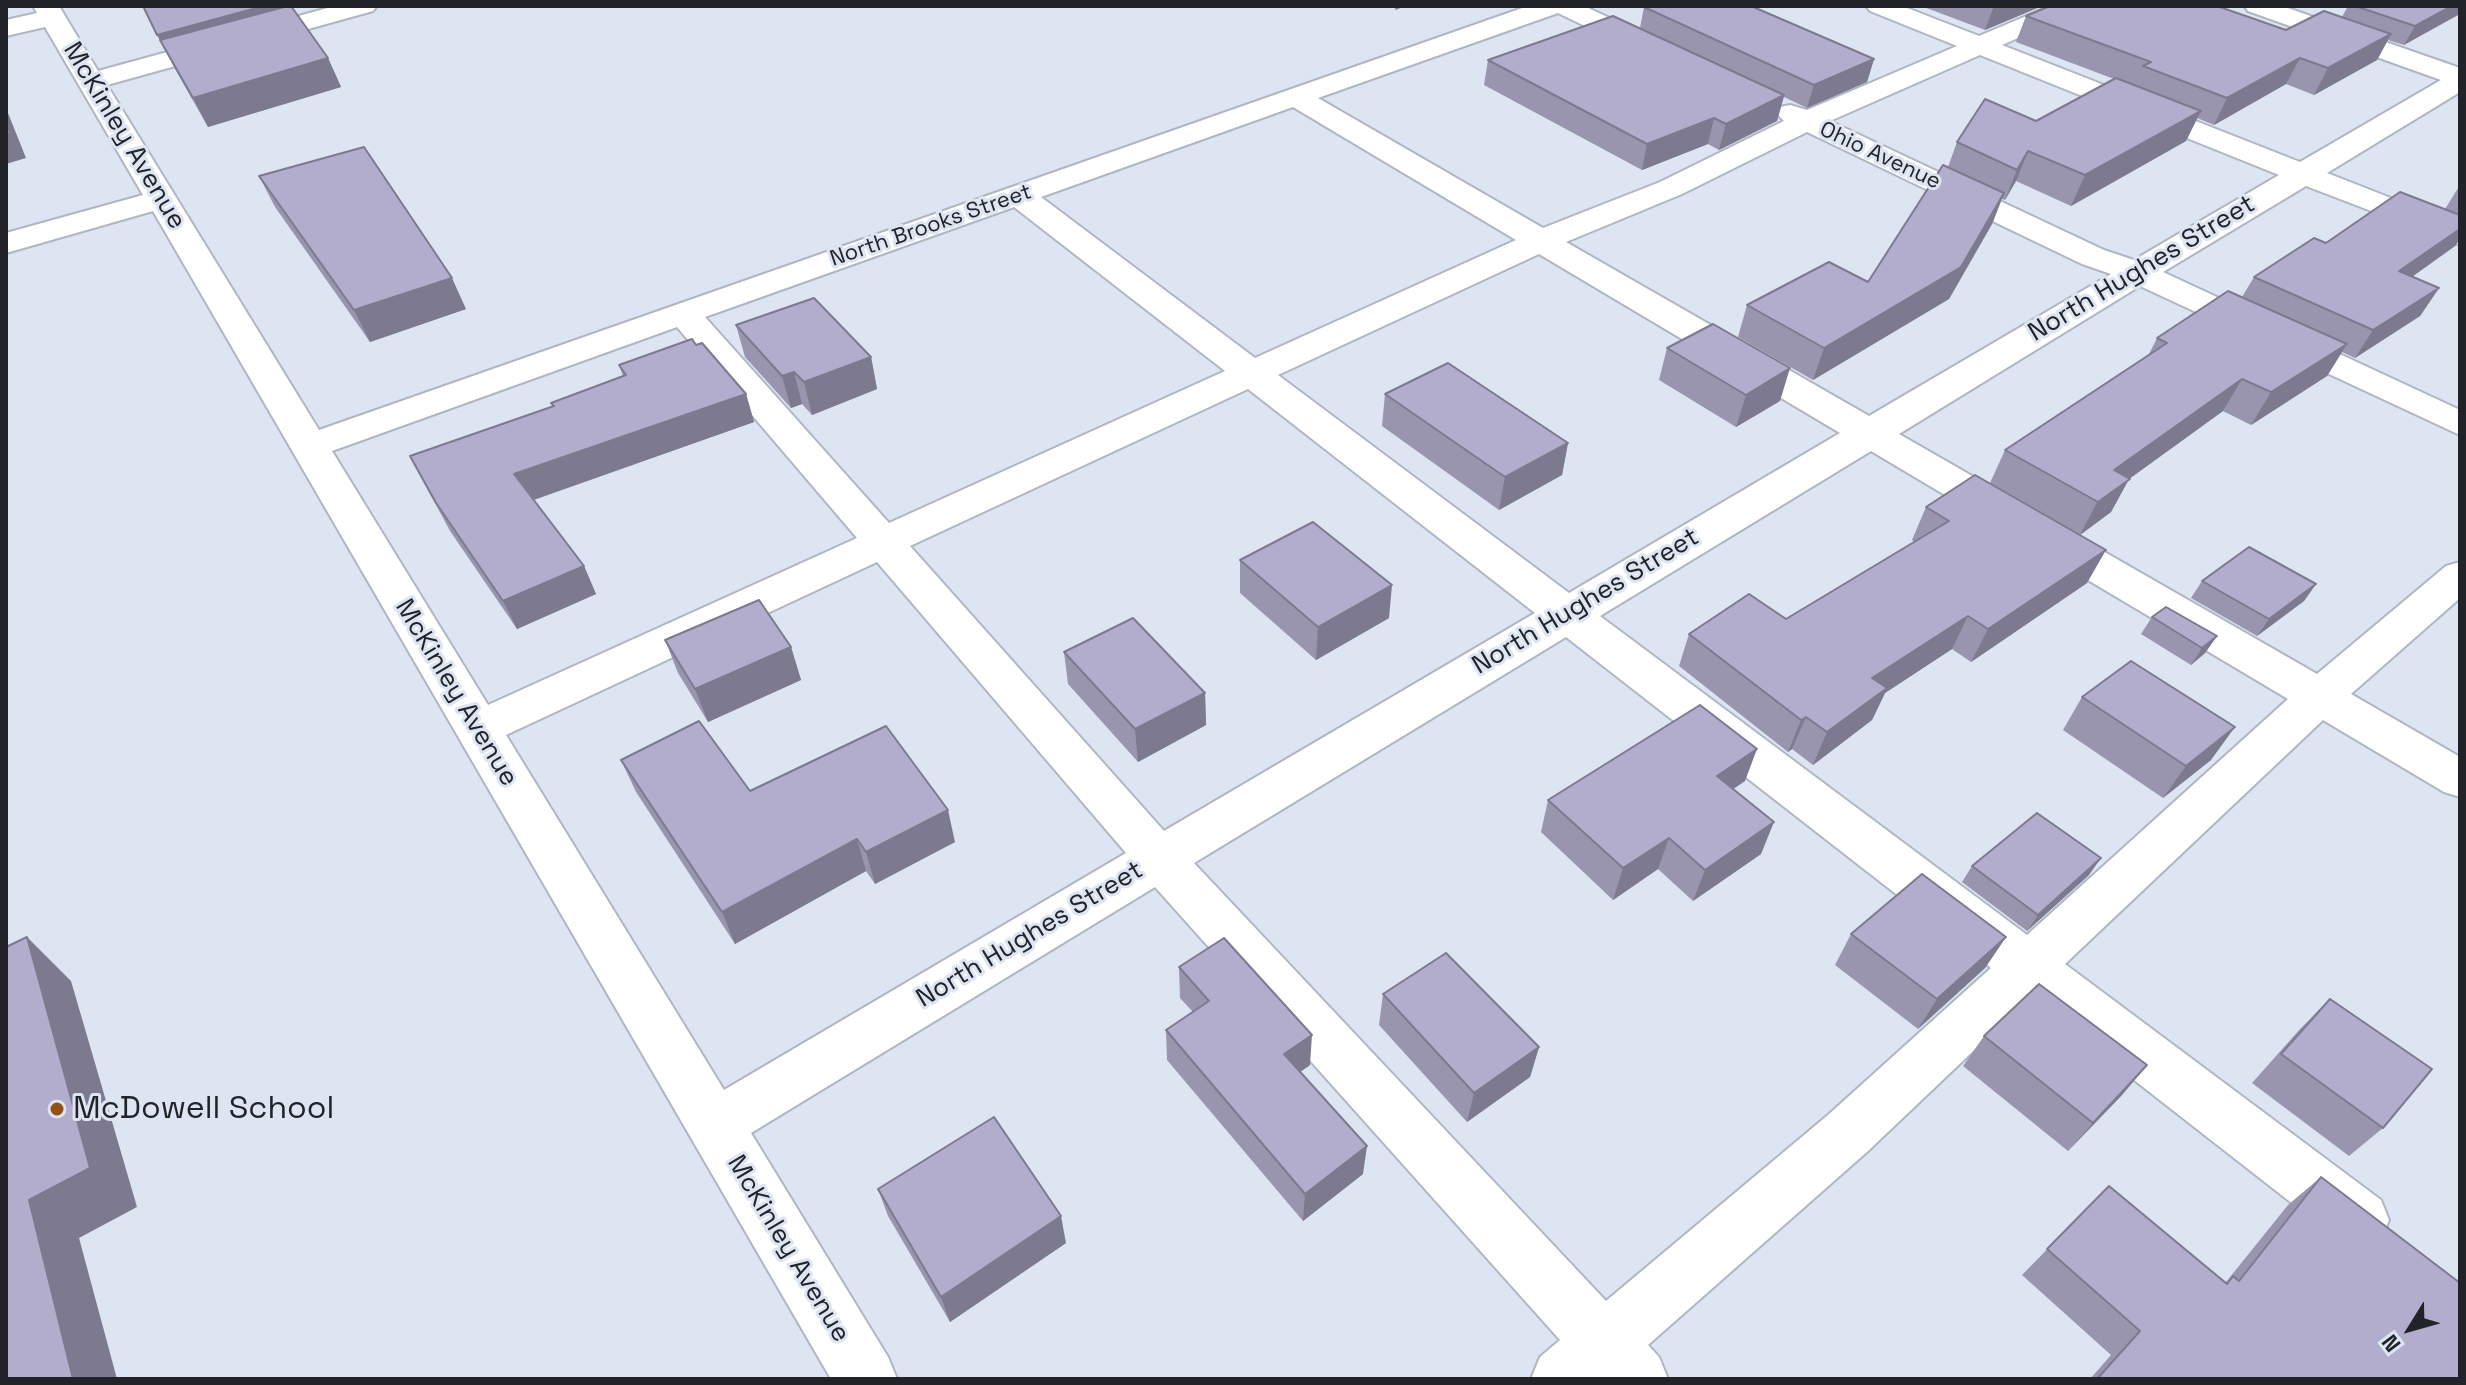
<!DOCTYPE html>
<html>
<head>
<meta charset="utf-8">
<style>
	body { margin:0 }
	#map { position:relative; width:2466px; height:1385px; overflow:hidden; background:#dee5f2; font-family:"Space Grotesk",sans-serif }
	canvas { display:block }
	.frame { position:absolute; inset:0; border:8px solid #212328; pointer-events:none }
	.north { position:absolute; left:2370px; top:1289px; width:80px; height:80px; -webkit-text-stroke:6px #dee5f2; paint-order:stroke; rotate:233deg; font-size:22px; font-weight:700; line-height:32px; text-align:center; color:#212328 }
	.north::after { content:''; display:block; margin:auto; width:28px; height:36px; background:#212328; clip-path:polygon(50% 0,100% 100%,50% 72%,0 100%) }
</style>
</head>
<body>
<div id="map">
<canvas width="2466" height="1385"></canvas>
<div class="frame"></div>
<div class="north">N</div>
</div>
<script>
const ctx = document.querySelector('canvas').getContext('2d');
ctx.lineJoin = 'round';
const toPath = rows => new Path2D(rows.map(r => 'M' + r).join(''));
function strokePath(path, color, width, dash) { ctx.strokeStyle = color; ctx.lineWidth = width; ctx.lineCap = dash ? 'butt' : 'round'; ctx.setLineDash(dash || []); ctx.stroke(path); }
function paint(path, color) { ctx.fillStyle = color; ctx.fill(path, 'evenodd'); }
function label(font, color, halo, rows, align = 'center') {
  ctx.font = font + ' "Space Grotesk",sans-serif'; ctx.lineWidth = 6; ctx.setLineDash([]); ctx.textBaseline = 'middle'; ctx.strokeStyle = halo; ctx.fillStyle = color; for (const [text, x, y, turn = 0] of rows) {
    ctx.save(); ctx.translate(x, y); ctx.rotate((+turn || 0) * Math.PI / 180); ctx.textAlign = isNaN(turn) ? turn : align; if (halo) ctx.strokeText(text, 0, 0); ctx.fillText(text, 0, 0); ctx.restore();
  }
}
const minor = toPath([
	[33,6,59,6,98,71,335,6,377,6,373,11,107,85,319,430,1528,6,1584,6,1661,42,1665,48,1661,54,1643,54,1558,13,1318,98,1543,228,1660,182,1784,121,1776,113,1780,107,1790,105,1807,110,1957,46,1870,11,1866,6,1902,6,1979,36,2050,6,2084,6,2080,11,2002,45,2300,162,2441,80,2248,11,2244,6,2282,6,2460,68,2460,92,2327,173,2460,225,2460,245,2306,186,2163,272,2460,410,2460,435,2140,286,1899,434,2317,674,2446,566,2460,562,2460,598,2351,694,2460,757,2460,797,2444,792,2323,720,2065,964,2381,1200,2389,1220,2381,1240,2360,1248,2339,1240,2029,998,1868,1151,1648,1345,1659,1357,1668,1379,1531,1379,1540,1357,1560,1340,1155,887,751,1133,888,1357,897,1379,831,1379,153,211,6,253,6,233,143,195,45,27,6,36,6,20,37,13,33,6],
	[1980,55,2279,175,2134,260,2104,250,1830,121,1980,55],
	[1293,107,1516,240,1255,358,1041,197,1293,107],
	[1807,132,2082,264,2111,274,1869,416,1566,242,1682,194,1807,132],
	[1014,207,1225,371,889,523,705,317,1014,207],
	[1539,254,1840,433,1569,593,1278,375,1539,254],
	[677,327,857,538,488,705,332,451,677,327],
	[1248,389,1535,613,1164,831,910,546,1248,389],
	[1871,451,2288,699,2027,935,1600,616,1871,451],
	[877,562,1126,853,724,1090,506,735,877,562],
	[1566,637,1991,968,1828,1115,1606,1301,1194,863,1566,637]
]);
const wall = toPath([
	[1921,6,2042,6,1985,30],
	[2348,6,2460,6,2404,45,2388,40,2377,60,2314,95,2286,84,2214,125,2197,118,2186,141,2071,206,2016,181,2005,200,2002,199,1992,224,1949,299,1813,380,1738,337,1747,305,1868,282,1948,167,1957,142,2036,121,2114,79,2016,42,2026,16,2286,30,2342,17],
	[1644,7,1874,59,1867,82,1807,108,1784,97,1777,121,1719,150,1708,144,1642,170,1484,85,1488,60,1640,28],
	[160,40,328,58,341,87,208,127,175,69],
	[259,176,466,309,370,342,275,207],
	[2460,185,2460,239,2455,246,2412,277,2439,288,2420,316,2355,358,2342,352,2327,376,2251,425,2223,411,2129,479,2111,512,2080,535,1990,483,2005,450,2148,356,2157,338,2242,297,2254,277,2326,243,2445,209],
	[736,325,871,357,877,389,812,415,802,404,791,408,745,357],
	[1667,348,1780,401,1736,427,1659,380],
	[619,365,746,394,754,422,534,500,584,566,596,594,517,629,450,531,410,456,553,406,551,403,623,376],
	[1385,394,1568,443,1562,475,1499,510,1382,426],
	[1926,507,2087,583,1971,662,1952,649,1885,693,1872,720,1813,765,1792,749,1788,752,1679,666,1689,634,1786,619,1915,542,1912,540],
	[1240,560,1389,618,1316,660,1240,593],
	[2202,581,2316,584,2304,601,2257,636,2191,598],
	[2152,617,2217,636,2205,653,2191,665,2141,634],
	[665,640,791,647,801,680,708,722,678,673],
	[1064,652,1205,693,1206,725,1138,762,1068,684],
	[2082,697,2211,760,2163,798,2063,730],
	[621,760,750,791,955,842,875,884,866,871,735,944,636,792],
	[1745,781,1733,789,1761,854,1693,901,1658,869,1613,900,1541,832,1548,800],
	[1972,866,2089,875,2027,931,1962,882],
	[1851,934,2006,937,1985,968,1918,1029,1835,965],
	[1179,967,1310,1065,1300,1072,1363,1174,1303,1221,1167,1060,1166,1030,1193,1012,1180,998],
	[1383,994,1539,1047,1530,1077,1467,1122,1379,1025],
	[2330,999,2383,1128,2349,1156,2252,1083,2300,1029],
	[1984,1036,2147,1065,2122,1095,2068,1151,1963,1066],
	[2321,1177,2460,1379,2090,1379,2111,1355,2022,1275,2109,1186,2226,1282,2288,1205],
	[878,1189,1066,1243,950,1322,888,1216]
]);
const shadedWall = toPath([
	[264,6,286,6,165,50,157,35],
	[1396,6,1406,6,1395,10],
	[1994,6,2042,6,1985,30],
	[2452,6,2460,6,2460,14,2404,45,2415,26],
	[2391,34,2377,60,2314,95,2328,68],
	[328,58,341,87,208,127,193,98],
	[2300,58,2286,84,2214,125,2227,98],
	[1874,59,1867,82,1807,108,1814,85],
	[1784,95,1777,121,1719,150,1726,124],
	[6,108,26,158,6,164],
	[2201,111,2186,141,2071,206,2085,175],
	[1714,118,1708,144,1642,170,1647,144],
	[2028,151,2016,181,2005,200,2017,170],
	[2004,193,1992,224,1949,299,1813,380,1824,348],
	[2460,229,2460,239,2455,246,2382,298,2399,271],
	[452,278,466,309,370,342,354,310],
	[2439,288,2420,316,2355,358,2373,330],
	[2347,344,2327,376,2251,425,2271,392],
	[871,357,877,389,812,415,804,382],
	[1790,368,1780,401,1736,427,1746,395],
	[794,372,802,404,791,408,782,376],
	[2242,379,2223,411,2129,479,2111,512,2080,535,2114,470],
	[746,394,754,422,527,502,514,474],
	[1568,443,1562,475,1499,510,1505,477],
	[2106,550,2087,583,1971,662,1988,629],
	[584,566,596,594,517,629,503,601],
	[2316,584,2304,601,2257,636,2269,619],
	[1392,585,1389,618,1316,660,1318,627],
	[1968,616,1952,649,1885,693,1872,720,1813,765,1827,732,1872,678],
	[2217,636,2205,653,2191,665,2202,648],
	[791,647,801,680,708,722,695,689],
	[1205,693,1206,725,1138,762,1135,729],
	[1806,717,1792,749,1788,752,1801,720],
	[2235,727,2211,760,2163,798,2186,766],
	[1757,749,1745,781,1705,808,1717,776],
	[948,810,955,842,875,884,866,852],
	[1774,822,1761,854,1693,901,1705,870],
	[1669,838,1658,869,1613,900,1623,868],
	[857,839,866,871,735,944,722,912],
	[2101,858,2089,875,2027,931,2038,915],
	[27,937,71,981,137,1207,79,1238,117,1379,73,1379,29,1200],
	[2006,937,1985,968,1918,1029,1937,999],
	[1312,1035,1310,1065,1283,1084,1284,1054],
	[1539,1047,1530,1077,1467,1122,1474,1093],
	[2147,1065,2122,1095,2068,1151,2093,1123],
	[1367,1146,1363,1174,1303,1221,1305,1194],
	[1061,1216,1066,1243,950,1322,941,1297]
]);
const building = toPath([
	[143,6,264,6,157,35,143,6],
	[288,6,291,6,328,58,193,98,160,40,288,6],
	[1646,6,1751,6,1874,59,1814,85,1644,7,1646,6],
	[2050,6,2217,6,2286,30,2324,11,2391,34,2328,68,2300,58,2227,98,2143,66,2151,62,2026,16,2050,6],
	[2355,6,2452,6,2415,26,2355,6],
	[1613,16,1784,95,1726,124,1714,118,1647,144,1488,60,1613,16],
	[2116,78,2201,111,2085,175,2028,151,2017,170,1957,142,1985,99,2036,121,2116,78],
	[6,122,10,133,6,134,6,122],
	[364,147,452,278,354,310,259,176,364,147],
	[1943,165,2004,193,1961,267,1824,348,1747,305,1829,262,1868,282,1943,165],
	[2400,192,2460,215,2460,229,2399,271,2439,288,2373,330,2254,277,2314,238,2326,243,2400,192],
	[2228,291,2347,344,2271,392,2242,379,2114,470,2130,479,2098,502,2005,450,2167,343,2157,338,2228,291],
	[814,298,871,357,804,382,794,372,782,376,736,325,814,298],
	[1713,324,1790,368,1746,395,1667,348,1713,324],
	[692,339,696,345,702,343,746,394,514,474,584,566,503,601,436,503,410,456,554,406,551,403,626,375,619,365,692,339],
	[1448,363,1568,443,1505,477,1385,394,1448,363],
	[1975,475,2106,550,1988,629,1968,616,1872,678,1887,688,1827,732,1806,717,1801,720,1689,634,1749,594,1786,619,1949,521,1926,507,1975,475],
	[1313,522,1392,585,1318,627,1240,560,1313,522],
	[2249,547,2316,584,2269,619,2202,581,2249,547],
	[759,600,791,647,695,689,665,640,759,600],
	[2166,607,2217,636,2202,648,2152,617,2166,607],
	[1133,618,1205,693,1135,729,1064,652,1133,618],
	[2131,661,2235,727,2186,766,2082,697,2131,661],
	[1700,705,1757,749,1717,776,1774,822,1705,870,1669,838,1623,868,1548,800,1700,705],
	[699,721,750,791,886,726,948,810,866,852,857,839,722,912,621,760,699,721],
	[2037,813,2101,858,2038,915,1972,866,2037,813],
	[1922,874,2006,937,1937,999,1851,934,1922,874],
	[27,937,90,1168,29,1200,73,1379,6,1379,6,947,27,937],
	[1224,938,1312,1035,1284,1054,1367,1146,1305,1194,1166,1030,1209,1001,1179,967,1224,938],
	[1446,953,1539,1047,1474,1093,1383,994,1446,953],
	[2039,984,2147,1065,2093,1123,1984,1036,2039,984],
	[2330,999,2432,1069,2383,1128,2281,1054,2330,999],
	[994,1117,1061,1216,941,1297,878,1189,994,1117],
	[2321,1177,2460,1283,2460,1379,2097,1379,2140,1331,2047,1249,2109,1186,2227,1284,2233,1276,2239,1281,2321,1177]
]);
const markers = [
	[57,1109,8,"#905314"]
];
const farStreetnames = [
	["Ohio Avenue",1880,156,25],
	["North Brooks Street",931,226,-19]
];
const streetNames = [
	["McKinley Avenue",124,136,59],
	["North Hughes Street",2142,269,-31],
	["North Hughes Street",1586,602,-31],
	["McKinley Avenue",456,693,59],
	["North Hughes Street",1030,935,-31],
	["McKinley Avenue",788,1249,59]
];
const nearPoinames = [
	["McDowell School",73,1109]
];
strokePath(minor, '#afb6c2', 4);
paint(minor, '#fff');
paint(wall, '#9995af');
paint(shadedWall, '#7d798f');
paint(building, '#b2adcc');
strokePath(building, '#7d798f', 2);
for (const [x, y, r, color] of markers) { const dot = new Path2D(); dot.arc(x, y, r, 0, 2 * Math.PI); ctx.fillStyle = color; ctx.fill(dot); strokePath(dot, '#dee5f2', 3); }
label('22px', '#212328', '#dee5f2', farStreetnames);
label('26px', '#212328', '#dee5f2', streetNames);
label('32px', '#212328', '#dee5f2', nearPoinames, 'left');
</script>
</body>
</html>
